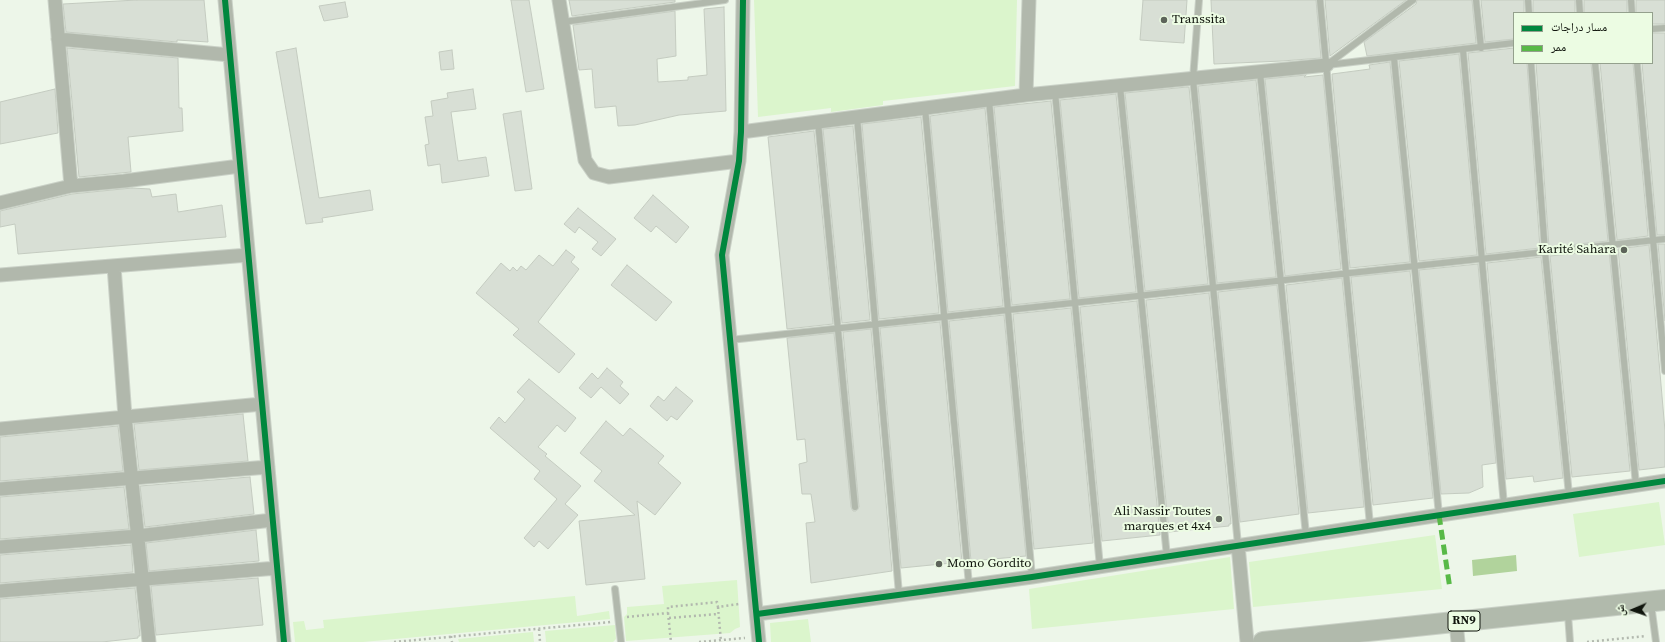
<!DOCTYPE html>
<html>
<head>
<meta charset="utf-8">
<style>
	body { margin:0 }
	#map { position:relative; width:1665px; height:642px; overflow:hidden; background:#edf6e9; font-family:"Source Serif 4","Noto Naskh Arabic",serif }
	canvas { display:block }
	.legend { position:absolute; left:1513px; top:12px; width:140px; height:52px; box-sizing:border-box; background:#ecfce3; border:1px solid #94a08d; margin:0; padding:5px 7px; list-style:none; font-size:12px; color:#10150d }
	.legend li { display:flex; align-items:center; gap:8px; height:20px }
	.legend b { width:20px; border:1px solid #94a08d }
	.north { position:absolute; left:1613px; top:590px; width:40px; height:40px; -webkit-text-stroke:3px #ecfce3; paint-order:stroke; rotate:268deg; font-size:11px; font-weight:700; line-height:16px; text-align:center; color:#10150d }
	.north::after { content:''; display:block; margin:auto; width:14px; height:18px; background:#10150d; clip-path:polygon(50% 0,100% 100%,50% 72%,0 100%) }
</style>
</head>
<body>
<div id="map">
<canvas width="1665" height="642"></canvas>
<ul class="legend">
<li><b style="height:5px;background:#00873e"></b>مسار دراجات</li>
<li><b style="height:5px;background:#58b947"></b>ممر</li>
</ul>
<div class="north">ش</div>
</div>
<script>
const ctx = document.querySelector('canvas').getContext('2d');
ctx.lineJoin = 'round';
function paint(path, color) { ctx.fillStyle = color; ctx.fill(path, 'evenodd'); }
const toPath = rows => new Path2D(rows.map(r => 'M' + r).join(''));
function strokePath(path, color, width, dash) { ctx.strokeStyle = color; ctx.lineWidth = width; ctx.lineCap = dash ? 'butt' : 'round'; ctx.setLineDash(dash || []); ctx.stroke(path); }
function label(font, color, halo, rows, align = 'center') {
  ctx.font = font + ' "Source Serif 4",serif'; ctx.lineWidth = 4; ctx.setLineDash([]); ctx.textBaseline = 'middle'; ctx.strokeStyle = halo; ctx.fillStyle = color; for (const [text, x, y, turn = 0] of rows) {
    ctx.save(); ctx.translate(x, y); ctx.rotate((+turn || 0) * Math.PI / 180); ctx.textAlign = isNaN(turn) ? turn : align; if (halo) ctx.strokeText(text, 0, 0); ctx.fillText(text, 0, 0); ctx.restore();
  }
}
const green = toPath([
	[754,0,1017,0,1015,86,883,101,883,105,831,112,831,108,758,117],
	[1659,502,1665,545,1579,557,1573,514],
	[1435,535,1442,589,1253,607,1249,562],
	[1230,557,1234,609,1032,629,1029,589],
	[737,580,740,627,735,629,730,633,626,641,624,617,627,614,627,607,664,604,662,586],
	[575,596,577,616,609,611,610,619,363,642,295,642,293,622,304,621,306,630,324,628,323,620],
	[808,619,811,642,771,642,770,623],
	[615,625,616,639,613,642,546,642,545,631],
	[533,632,534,642,459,642,458,639]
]);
const water = toPath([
	[1516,555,1517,571,1473,576,1472,560]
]);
const building = toPath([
	[137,0,204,0,208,42,177,40,177,42,66,32,63,4,137,0],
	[511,0,529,0,544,89,526,92,511,0],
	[569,0,675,0,675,2,572,16,569,0],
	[1143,0,1187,0,1184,43,1140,40,1143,0],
	[1211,0,1316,0,1321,58,1282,61,1214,64,1211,0],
	[1325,0,1406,0,1330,56,1325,0],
	[1417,0,1472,0,1476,43,1367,56,1364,42,1416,4,1417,0],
	[1481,0,1524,0,1524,13,1514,13,1514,39,1485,42,1481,0],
	[1533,0,1575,0,1575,13,1533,13,1533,0],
	[1584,0,1627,0,1627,13,1584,13,1584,0],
	[1636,0,1665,0,1665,24,1652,24,1652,13,1636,13,1636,0],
	[345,2,348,17,324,21,319,6,345,2],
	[724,7,726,111,679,115,635,125,618,126,616,106,595,108,592,69,579,70,573,25,675,11,676,56,657,59,658,82,688,80,688,77,707,75,704,9,724,7],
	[1652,33,1665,33,1665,235,1657,235,1642,63,1652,63,1652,33],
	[67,48,178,58,179,108,182,108,183,131,128,137,131,172,79,177,67,48],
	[296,48,319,198,370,190,373,210,322,218,323,222,306,224,276,52,296,48],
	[1514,48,1514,63,1527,63,1540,248,1486,254,1468,53,1514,48],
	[452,50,454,69,441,70,439,52,452,50],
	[1459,54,1477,255,1419,261,1399,61,1459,54],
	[1390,62,1410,262,1350,268,1332,74,1370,69,1369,65,1390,62],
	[1536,63,1591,63,1608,241,1549,247,1536,63],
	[1600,63,1633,63,1648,236,1617,240,1600,63],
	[1306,75,1304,77,1323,75,1341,269,1285,276,1265,79,1306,75],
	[1256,80,1276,277,1217,283,1198,86,1256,80],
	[1187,87,1189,87,1208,284,1145,291,1125,93,1187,87],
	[55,89,58,133,0,144,0,102,55,89],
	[473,89,476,109,451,112,458,161,486,157,489,176,442,183,440,164,428,166,425,145,429,144,425,117,433,116,431,101,448,98,447,93,473,89],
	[1116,94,1136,292,1079,298,1060,100,1116,94],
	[1051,101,1070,299,1012,305,994,107,1051,101],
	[985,108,1003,306,948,312,930,116,985,108],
	[521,111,532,189,515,191,503,114,521,111],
	[921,117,939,313,879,319,862,124,921,117],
	[853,126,870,320,842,323,823,129,853,126],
	[814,131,833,324,787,329,768,137,814,131],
	[132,188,150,189,152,197,176,194,178,212,222,205,226,237,18,254,15,224,0,227,0,211,72,194,132,188],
	[653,195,689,227,676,243,656,226,651,232,634,218,653,195],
	[578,208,616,239,601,256,592,249,598,242,579,227,575,233,564,224,578,208],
	[1658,244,1665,244,1665,321,1658,244],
	[1649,245,1665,431,1665,467,1639,470,1618,249,1649,245],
	[566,250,575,257,571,262,579,269,538,322,575,354,559,373,513,335,519,329,476,293,501,263,510,271,513,267,517,271,521,266,526,270,539,255,553,266,566,250],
	[1609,250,1630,471,1572,477,1550,256,1609,250],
	[1541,257,1563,478,1534,482,1533,476,1506,479,1487,263,1541,257],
	[1478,264,1496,463,1482,465,1483,487,1469,493,1441,494,1419,270,1478,264],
	[627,265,672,302,656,321,611,285,627,265],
	[1410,271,1433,498,1373,505,1351,277,1410,271],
	[1342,278,1364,507,1308,513,1286,285,1342,278],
	[1277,285,1299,514,1240,522,1218,292,1277,285],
	[1209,293,1231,524,1229,524,1229,526,1169,532,1146,300,1209,293],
	[1137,301,1160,535,1102,541,1080,307,1137,301],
	[1071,308,1093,543,1034,549,1013,314,1071,308],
	[1004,315,1026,556,971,561,949,321,1004,315],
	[940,322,962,562,901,568,880,328,940,322],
	[871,329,892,571,811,583,806,523,815,522,811,494,802,494,799,464,807,462,805,439,797,440,787,338,834,333,851,507,853,511,856,511,859,507,843,332,871,329],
	[607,368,623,382,620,386,629,394,620,404,601,387,591,398,579,388,592,373,598,379,607,368],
	[529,379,576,418,565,432,557,425,538,447,547,454,545,456,581,486,565,504,578,515,548,549,539,541,534,547,524,538,557,499,534,479,540,471,490,428,499,417,505,423,525,399,517,392,529,379],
	[676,387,693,401,677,420,671,416,667,421,650,406,658,396,664,401,676,387],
	[243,414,248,461,139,470,134,424,243,414],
	[606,421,623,436,630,428,664,456,658,463,681,483,655,515,637,501,645,579,586,585,579,521,635,515,594,481,602,471,580,453,606,421],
	[118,426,123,471,0,481,0,437,118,426],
	[250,477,254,514,145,527,140,486,250,477],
	[124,487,129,529,0,539,0,497,124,487],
	[256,530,259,561,149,571,146,543,256,530],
	[131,545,133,572,0,583,0,555,131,545],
	[258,578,263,625,156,635,151,586,258,578],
	[135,588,140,636,138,636,138,638,102,642,0,642,0,599,135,588]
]);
const path = toPath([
	[718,607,721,642],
	[668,613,671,642],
	[627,617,668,613,668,607,717,602,718,607,739,604],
	[669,618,718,614],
	[539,629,540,642],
	[451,636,452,642],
	[394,642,611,622],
	[699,642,745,638],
	[1587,642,1646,636]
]);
const service = toPath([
	[1199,0,1193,79,1238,545],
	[1320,0,1370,525],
	[1476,0,1481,48],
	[1528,0,1529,13],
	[1579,0,1580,13],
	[1631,0,1632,13],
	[563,22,725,0],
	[1652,29,1665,28],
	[1463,50,1504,505],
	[1394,58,1439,515],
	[1531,63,1545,252,1569,495],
	[1595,63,1636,485],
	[1637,63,1665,371],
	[1328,64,1413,0],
	[1327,65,1514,43],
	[1260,72,1306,535],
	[1120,86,1167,557],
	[1055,92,1100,567],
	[989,100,1032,577],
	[925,108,969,585],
	[857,117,899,594],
	[818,122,855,507],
	[730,340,1665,239],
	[615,589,621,642],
	[1651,604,1656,642],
	[1568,614,1570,642]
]);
const minor = toPath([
	[55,0,71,186],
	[225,0,284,642],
	[559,0,585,160,594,173,609,177,739,161],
	[743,0,741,132,739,161,722,255,759,642],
	[58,39,230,55],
	[1026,95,1029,0],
	[741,132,1026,95,1327,65],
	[0,203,71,186,124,181,240,166],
	[114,266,125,417,149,642],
	[0,275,248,255],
	[0,429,262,404],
	[0,489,268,467],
	[1238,545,1247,642],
	[0,547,138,536,272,520],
	[0,591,277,568],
	[757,614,1032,577,1665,481],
	[1456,622,1458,642]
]);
const primary = toPath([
	[1263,642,1665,600]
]);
const quiet = toPath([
	[1439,515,1450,589]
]);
const cycleway = toPath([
	[225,0,284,642],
	[743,0,741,132,739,161,722,255,759,642],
	[757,614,1032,577,1665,481]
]);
const markers = [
	[1164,20,4,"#5d645a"],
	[1624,250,4,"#5d645a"],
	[1219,519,4,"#5d645a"],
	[939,564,4,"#5d645a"]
];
const shields = [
	[1464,621,32]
];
const shieldNames = [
	["RN9",1464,621]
];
const poiNames = [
	["Transsita",1172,20],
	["Karité Sahara",1616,250,"right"],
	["Ali Nassir Toutes",1211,512,"right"],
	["marques et 4x4",1211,527,"right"],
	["Momo Gordito",947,564]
];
paint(green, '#dbf5cc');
paint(water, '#b1d39c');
paint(building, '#d8dfd5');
strokePath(building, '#c4cbc0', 1);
strokePath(service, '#cad1c7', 8);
strokePath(minor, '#cad1c7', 15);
strokePath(primary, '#cad1c7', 22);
strokePath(path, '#b2b8ae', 2.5, [2, 3]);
strokePath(service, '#b1b8ac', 6);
strokePath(minor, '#b1b8ac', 13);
strokePath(primary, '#b1baac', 20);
strokePath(quiet, '#58b947', 5, [10, 5]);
strokePath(cycleway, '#00873e', 6);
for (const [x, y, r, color] of markers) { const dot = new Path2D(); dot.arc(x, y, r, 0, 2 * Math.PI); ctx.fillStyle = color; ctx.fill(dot); strokePath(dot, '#ecfce3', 1.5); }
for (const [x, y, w] of shields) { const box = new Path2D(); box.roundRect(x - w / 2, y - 10, w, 20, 3); ctx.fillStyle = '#ecfce3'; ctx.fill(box); strokePath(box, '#10150d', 1); }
label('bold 12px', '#10150d', null, shieldNames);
label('13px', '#10150d', '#ecfce3', poiNames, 'left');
</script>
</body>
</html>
